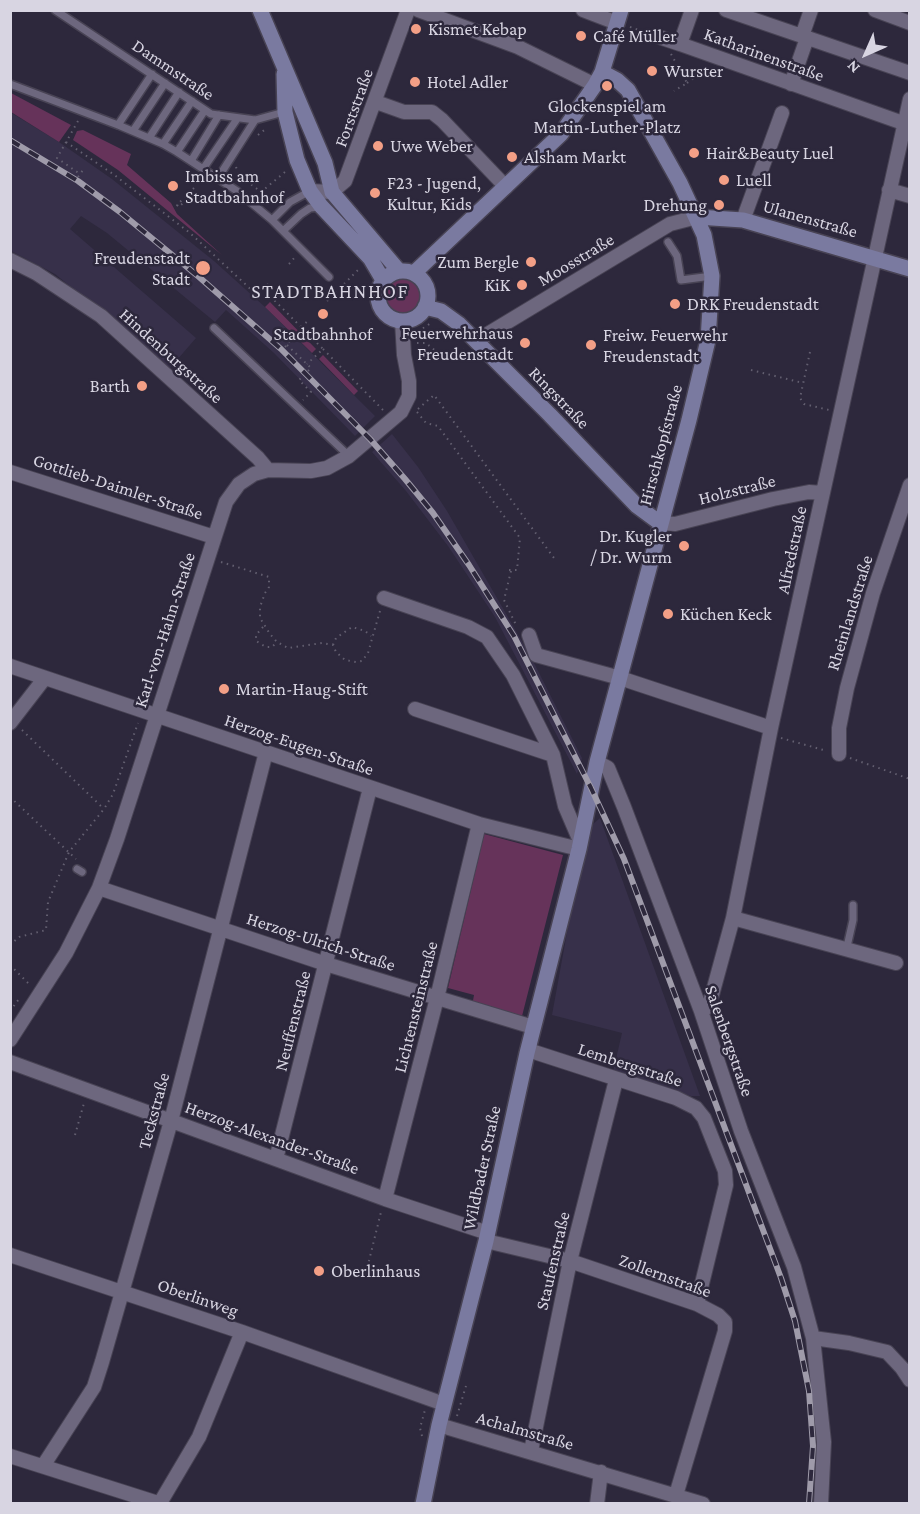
<!DOCTYPE html>
<html>
<head>
<meta charset="utf-8">
<style>
	body { margin:0 }
	#map { position:relative; width:920px; height:1514px; overflow:hidden; background:#2d283c; font-family:"Crimson Pro",serif }
	canvas { display:block }
	.frame { position:absolute; inset:0; border:12px solid #d8d5e2; pointer-events:none }
	.north { position:absolute; left:836px; top:24px; width:60px; height:60px; -webkit-text-stroke:4px #2d283c; paint-order:stroke; rotate:225deg; font-size:16px; font-weight:700; line-height:24px; text-align:center; color:#d8d5e2 }
	.north::after { content:''; display:block; margin:auto; width:21px; height:27px; background:#d8d5e2; clip-path:polygon(50% 0,100% 100%,50% 72%,0 100%) }
</style>
</head>
<body>
<div id="map">
<canvas width="920" height="1514"></canvas>
<div class="frame"></div>
<div class="north">N</div>
</div>
<script>
const ctx = document.querySelector('canvas').getContext('2d');
ctx.lineJoin = 'round';
function paint(path, color) { ctx.fillStyle = color; ctx.fill(path, 'evenodd'); }
const toPath = rows => new Path2D(rows.map(r => 'M' + r).join(''));
function strokePath(path, color, width, dash) { ctx.strokeStyle = color; ctx.lineWidth = width; ctx.lineCap = dash ? 'butt' : 'round'; ctx.setLineDash(dash || []); ctx.stroke(path); }
function label(font, color, halo, rows, align = 'center') {
  ctx.font = font + ' "Crimson Pro",serif'; ctx.lineWidth = 5; ctx.setLineDash([]); ctx.textBaseline = 'middle'; ctx.strokeStyle = halo; ctx.fillStyle = color; for (const [text, x, y, turn = 0] of rows) {
    ctx.save(); ctx.translate(x, y); ctx.rotate((+turn || 0) * Math.PI / 180); ctx.textAlign = isNaN(turn) ? turn : align; if (halo) ctx.strokeText(text, 0, 0); ctx.fillText(text, 0, 0); ctx.restore();
  }
}
const built = toPath([
	[10,112,59,142,112,179,214,261,265,307,375,416,355,436,274,353,226,310,215,322,107,233,81,216,70,229,196,338,170,368,55,274,11,251],
	[392,434,418,467,447,511,532,659,582,758,577,774,495,617,448,546,406,491,372,452],
	[600,818,700,1096,691,1096,613,1072,622,1033,552,1015,572,905,592,825]
]);
const green = toPath([
	[11,93,71,125,59,142,11,112],
	[83,130,131,154,127,165,171,203,177,214,222,255,118,170,73,140,77,131],
	'385 296a18 18 0 1 1 36 0a18 18 0 1 1-36 0Z',
	[270,302,316,349,312,353,265,307],
	[323,355,358,391,354,395,319,359],
	[484,834,563,855,521,1020,472,1006,474,995,448,988]
]);
const path = toPath([
	[630,27,645,32],
	[671,54,687,83,674,91],
	[687,83,709,67],
	[78,121,57,158,80,174],
	[258,135,267,128],
	[66,142,113,174,190,233,257,295,263,289,323,349,307,364],
	[236,167,239,175,261,192,285,172],
	[78,177,83,170],
	[194,188,177,205,179,207,193,193,196,196],
	[289,264,295,257],
	[263,289,271,281],
	[327,301,359,269],
	[301,327,310,319],
	[416,338,422,329,431,323],
	[417,343,426,343,443,357,458,354,464,349],
	[287,345,311,368,299,380,311,392,303,400],
	[285,347,290,341],
	[323,349,384,411],
	[810,352,800,398,804,404,829,410],
	[751,370,803,383],
	[418,409,434,395,554,558],
	[417,412,426,423,438,426,520,538,517,570,508,570],
	[221,562,269,577,269,587,265,593,260,607,260,618,270,634,277,642,288,648,322,643,333,645,336,652,345,660,356,662,362,661,368,653,380,611],
	[511,571,504,600,517,627],
	[263,627,256,635,256,641,266,647,272,647,277,642],
	[333,645,336,638,352,627,365,631,371,636],
	[22,730,104,809],
	[781,738,827,751],
	[850,758,910,779],
	[10,797,76,859],
	[10,945,19,937,46,930,48,902,69,852,104,809,113,794,138,723],
	[10,965,29,984],
	[10,1011,19,999],
	[75,1135,84,1103],
	[366,1273,381,1212],
	[457,1416,466,1386],
	[422,1436,420,1428,425,1410]
]);
const lane = toPath([
	[55,10,211,114,255,120,284,112],
	[10,84,118,125,163,144,177,152,237,191,272,220,329,277],
	[118,125,152,74],
	[133,131,165,83],
	[149,138,179,92],
	[163,144,192,101],
	[177,152,205,110],
	[191,161,219,115],
	[203,169,237,119],
	[218,178,255,120],
	[272,220,290,202,310,191],
	[283,231,301,214,310,208,320,207],
	[668,242,677,256,681,280,712,276],
	[214,328,349,456],
	[77,869,82,872],
	[846,951,853,920,853,905]
]);
const street = toPath([
	[418,10,518,47,595,85],
	[583,10,617,23],
	[692,10,680,44,903,123],
	[726,10,910,73],
	[875,10,910,23],
	[656,36,680,44],
	[802,36,811,10],
	[791,84,807,38],
	[376,102,404,112,432,112,442,120,506,187],
	[889,190,910,196],
	[310,191,332,192,345,181,408,10],
	[743,220,782,113],
	[10,260,36,273,101,316,258,458,268,470],
	[476,341,670,224,697,217],
	[10,472,214,537],
	[660,523,675,524,773,499,809,492,823,493],
	[384,598,468,627,487,637,513,675,553,755,565,806,580,841],
	[529,635,536,655,620,678,771,728],
	[10,666,479,824,579,849],
	[415,709,553,755],
	[10,723,44,679],
	[839,754,839,728,847,688,873,593,910,485],
	[597,762,608,768,624,807,701,1011,741,1131,794,1267,813,1338,824,1442,821,1504],
	[99,888,326,964,533,1027],
	[733,918,896,963],
	[701,1011,709,1006,733,918,771,728,910,99],
	[10,1040,66,953,99,888,117,839,226,502,239,484,254,474,268,470,311,471,327,468,349,456,401,412,409,396,409,381,404,355,402,321],
	[528,1050,676,1098,696,1108,704,1118,725,1171,726,1185,697,1304],
	[10,1062,385,1199,488,1233],
	[276,1159,370,788],
	[385,1199,437,998,479,824],
	[486,1241,570,1261,697,1304,718,1315,725,1322,725,1331,676,1495],
	[10,1255,242,1332,444,1404],
	[813,1338,849,1343,887,1352,902,1368,910,1380],
	[439,1425,703,1504],
	[531,1451,570,1261,616,1080],
	[10,1456,161,1504],
	[43,1466,94,1387,102,1362,171,1121,266,752],
	[160,1503,199,1437,242,1332],
	[597,1504,601,1472]
]);
const secondary = toPath([
	[260,10,325,163,332,192,399,271],
	[284,74,285,112,297,160,310,191,321,206,370,258,383,280],
	[697,217,743,220,910,269],
	'378 296a25 25 0 1 1 50 0a25 25 0 1 1-50 0Z',
	[414,273,561,134,595,85,602,72,621,10],
	[425,307,441,311,459,324,550,415,637,506,660,523],
	[423,1504,439,1425,486,1241,527,1053,579,849,597,762,689,420,708,340,712,276,704,235,680,183,628,90,617,80,602,72]
]);
const rail = toPath([
	[10,140,78,181,120,212,199,277,281,349,370,439,405,479,433,513,469,565,514,636,591,788,624,859,781,1278,795,1321,809,1391,813,1446,809,1504]
]);
const markers = [
	[416,29,6,"#f39f86"],
	[581,36,6,"#f39f86"],
	[652,71,6,"#f39f86"],
	[415,82,6,"#f39f86"],
	[607,86,6,"#f39f86"],
	[378,146,6,"#f39f86"],
	[694,153,6,"#f39f86"],
	[512,157,6,"#f39f86"],
	[724,180,6,"#f39f86"],
	[173,186,6,"#f39f86"],
	[375,193,6,"#f39f86"],
	[719,205,6,"#f39f86"],
	[531,262,6,"#f39f86"],
	[203,268,8,"#f39f86"],
	[522,285,6,"#f39f86"],
	[675,304,6,"#f39f86"],
	[323,314,6,"#f39f86"],
	[525,343,6,"#f39f86"],
	[591,345,6,"#f39f86"],
	[142,386,6,"#f39f86"],
	[684,546,6,"#f39f86"],
	[668,614,6,"#f39f86"],
	[224,689,6,"#f39f86"],
	[319,1271,6,"#f39f86"]
];
const poiNames = [
	["Kismet Kebap",428,29],
	["Café Müller",593,36],
	["Wurster",664,71],
	["Hotel Adler",427,82],
	["Glockenspiel am",607,106,"center"],
	["Martin-Luther-Platz",607,127,"center"],
	["Uwe Weber",390,146],
	["Hair&Beauty Luel",706,153],
	["Alsham Markt",524,157],
	["Imbiss am",185,176],
	["Stadtbahnhof",185,197],
	["Luell",736,180],
	["F23 - Jugend,",387,183],
	["Kultur, Kids",387,204],
	["Drehung",707,205,"right"],
	["Freudenstadt",190,258,"right"],
	["Stadt",190,279,"right"],
	["Zum Bergle",519,262,"right"],
	["KiK",510,285,"right"],
	["DRK Freudenstadt",687,304],
	["Feuerwehrhaus",513,333,"right"],
	["Freudenstadt",513,354,"right"],
	["Stadtbahnhof",323,334,"center"],
	["Freiw. Feuerwehr",603,335],
	["Freudenstadt",603,356],
	["Barth",130,386,"right"],
	["Dr. Kugler",672,536,"right"],
	["/ Dr. Wurm",672,557,"right"],
	["Küchen Keck",680,614],
	["Martin-Haug-Stift",236,689],
	["Oberlinhaus",331,1271]
];
const streetNames = [
	["Katharinenstraße",764,55,20],
	["Dammstraße",173,70,34],
	["Forststraße",354,108,-70],
	["Ulanenstraße",810,219,16],
	["Moosstraße",576,260,-31],
	["Hindenburgstraße",171,356,42],
	["Ringstraße",559,398,46],
	["Hirschkopfstraße",661,445,-75],
	["Gottlieb-Daimler-Straße",118,487,18],
	["Holzstraße",737,490,-14],
	["Alfredstraße",792,550,-78],
	["Rheinlandstraße",850,613,-73],
	["Karl-von-Hahn-Straße",165,630,-72],
	["Herzog-Eugen-Straße",299,745,19],
	["Herzog-Ulrich-Straße",321,942,18],
	["Lichtensteinstraße",416,1007,-76],
	["Neuffenstraße",293,1021,-76],
	["Salenbergstraße",729,1041,71],
	["Lembergstraße",630,1065,18],
	["Teckstraße",154,1111,-75],
	["Herzog-Alexander-Straße",272,1138,20],
	["Wildbader Straße",482,1168,-78],
	["Staufenstraße",553,1261,-77],
	["Zollernstraße",665,1276,20],
	["Oberlinweg",198,1298,19],
	["Achalmstraße",525,1431,16]
];
const neighbourhoodNames = [
	["STADTBAHNHOF",330,292]
];
paint(built, '#37304a');
paint(green, '#66335a');
strokePath(lane, '#484354', 10);
strokePath(street, '#484354', 16);
strokePath(secondary, '#484354', 18);
strokePath(path, '#635f70', 2, [1.5, 4.5]);
strokePath(lane, '#6d677e', 7);
strokePath(street, '#6d677e', 14);
strokePath(secondary, '#7a7aa0', 15);
strokePath(rail, '#9f9baa', 6);
strokePath(rail, '#2d283c', 4, [11]);
for (const [x, y, r, color] of markers) { const dot = new Path2D(); dot.arc(x, y, r, 0, 2 * Math.PI); ctx.fillStyle = color; ctx.fill(dot); strokePath(dot, '#2d283c', 2); }
label('18px', '#d8d5e2', '#2d283c', poiNames, 'left');
label('18px', '#d8d5e2', '#2d283c', streetNames);
ctx.letterSpacing = '1.5px';
label('20px', '#d8d5e2', '#2d283c', neighbourhoodNames);
ctx.letterSpacing = '0px';
</script>
</body>
</html>
